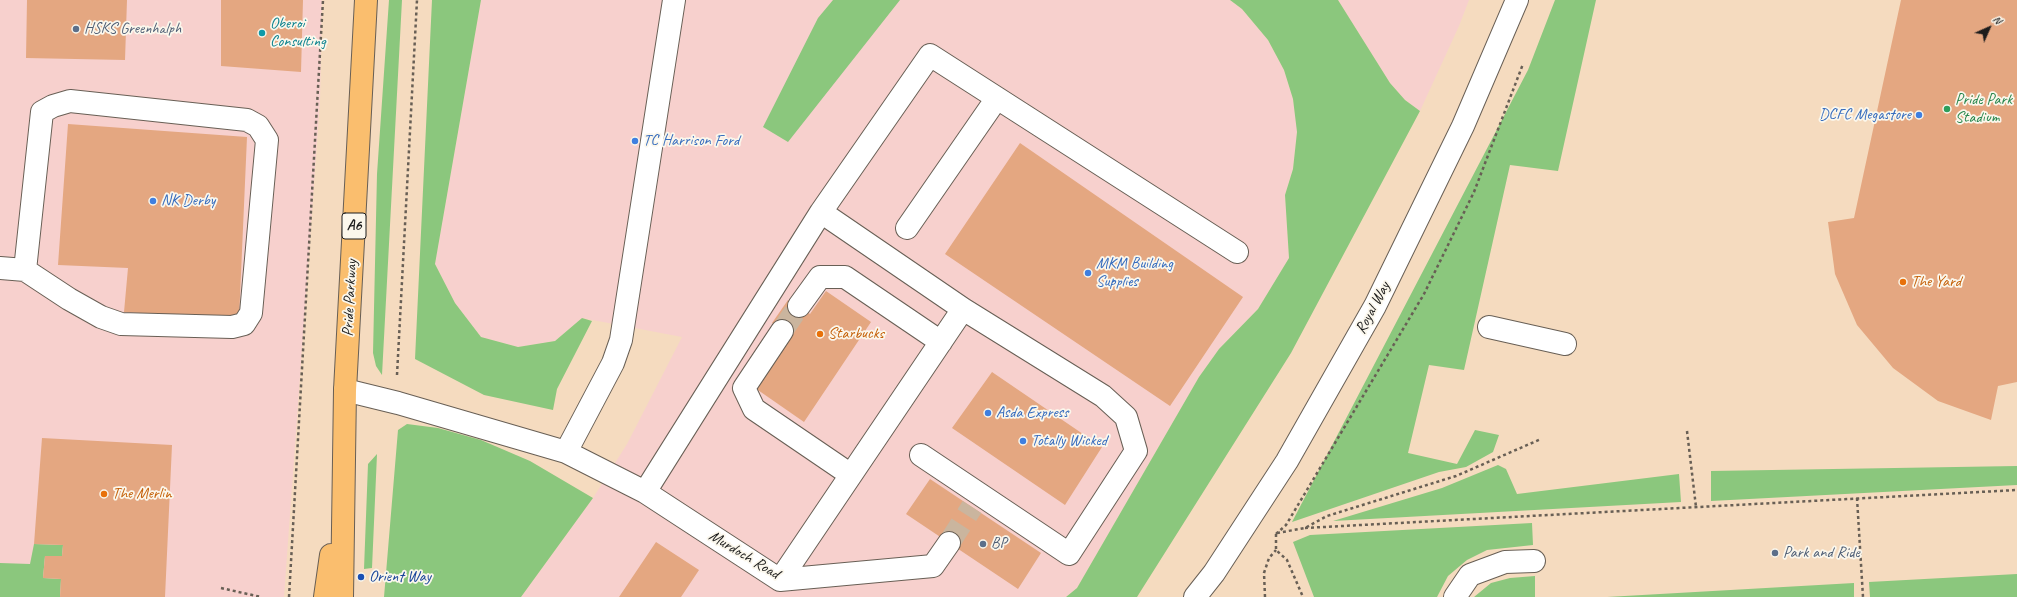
<!DOCTYPE html>
<html>
<head>
<meta charset="utf-8">
<style>
	body { margin:0 }
	#map { position:relative; width:2017px; height:597px; overflow:hidden; background:#f5dbbf; font-family:Caveat,sans-serif }
	canvas { display:block }
	.north { position:absolute; left:1969px; top:8px; width:40px; height:40px; -webkit-text-stroke:3px #fbf7ec; paint-order:stroke; rotate:45deg; font-size:11px; font-weight:700; line-height:16px; text-align:center; color:#1c1c1c }
	.north::after { content:''; display:block; margin:auto; width:14px; height:18px; background:#1c1c1c; clip-path:polygon(50% 0,100% 100%,50% 72%,0 100%) }
</style>
</head>
<body>
<div id="map">
<canvas width="2017" height="597"></canvas>
<div class="north">N</div>
</div>
<script>
const ctx = document.querySelector('canvas').getContext('2d');
ctx.lineJoin = 'round';
function paint(path, color) { ctx.fillStyle = color; ctx.fill(path, 'evenodd'); }
const toPath = rows => new Path2D(rows.map(r => 'M' + r).join(''));
function strokePath(path, color, width, dash) { ctx.strokeStyle = color; ctx.lineWidth = width; ctx.lineCap = dash ? 'butt' : 'round'; ctx.setLineDash(dash || []); ctx.stroke(path); }
function label(font, color, halo, rows, align = 'center') {
  ctx.font = font + ' Caveat,sans-serif'; ctx.lineWidth = 3.5; ctx.setLineDash([]); ctx.textBaseline = 'middle'; ctx.strokeStyle = halo; ctx.fillStyle = color; for (const [text, x, y, turn = 0] of rows) {
    ctx.save(); ctx.translate(x, y); ctx.rotate((+turn || 0) * Math.PI / 180); ctx.textAlign = isNaN(turn) ? turn : align; if (halo) ctx.strokeText(text, 0, 0); ctx.fillText(text, 0, 0); ctx.restore();
  }
}
const built = toPath([
	[0,0,322,0,320,101,284,597,0,597],
	[481,0,1230,0,1242,9,1268,40,1284,70,1293,99,1297,131,1293,169,1285,195,1289,258,1258,309,1219,349,1199,377,1077,588,1066,597,521,597,593,498,627,444,682,337,582,318,555,341,518,347,481,337,455,303,435,264],
	[1338,0,1469,0,1459,26,1420,111,1405,100,1390,83]
]);
const green = toPath([
	[389,0,402,0,382,375,376,366,373,353,377,174],
	[432,0,481,0,435,264,455,303,481,337,518,347,555,341,582,318,592,321,557,389,553,410,484,395,415,359],
	[833,0,900,0,788,142,763,127,818,18],
	[1230,0,1338,0,1390,83,1405,100,1420,111,1291,353,1137,597,1066,597,1077,588,1199,377,1219,349,1258,309,1289,258,1285,195,1293,169,1297,132,1293,99,1284,70,1268,40,1242,9],
	[1555,0,1596,0,1558,171,1510,165,1464,370,1429,365,1408,453,1457,464,1475,430,1499,435,1493,452,1466,467,1439,472,1292,522,1528,70],
	[407,424,438,428,481,440,530,461,593,498,521,597,384,597,398,430],
	[377,454,372,568,364,569,368,464],
	[1498,465,1506,469,1517,494,1679,474,1681,502,1333,521,1442,488],
	[2017,466,2017,485,1711,501,1711,471],
	[1532,523,1533,545,1487,550,1467,560,1448,576,1437,597,1314,597,1293,542,1310,535],
	[34,544,63,545,62,556,45,556,43,578,61,579,60,597,0,597,0,563,30,564],
	[2017,574,2017,597,1870,597,1869,582],
	[1535,576,1535,597,1474,597,1491,583,1510,578],
	[1854,583,1854,597,1607,597]
]);
const building = toPath([
	[27,0,127,0,125,60,26,58],
	[221,0,303,0,301,72,221,66],
	[1901,0,2017,0,2017,382,1998,386,1991,420,1938,401,1893,368,1857,325,1835,274,1828,222,1854,218],
	[68,124,247,137,239,319,124,312,128,268,58,265],
	[1020,143,1243,297,1170,406,945,254],
	[826,291,871,322,804,422,755,388,790,337,772,323,788,300,810,314],
	[992,372,1102,447,1065,505,952,428],
	[42,438,172,445,165,597,60,597,61,579,43,578,45,556,62,556,63,545,34,544],
	[930,479,1041,553,1018,589,906,514],
	[656,542,699,570,681,597,619,597]
]);
const minorTunnel = toPath([
	[782,331,799,306],
	[949,543,972,507]
]);
const path = toPath([
	[397,375,417,0],
	[1687,431,1696,507],
	[1857,498,1863,597],
	[1305,528,2017,490],
	[1277,533,1305,528,1327,516,1456,476,1541,439],
	[1276,534,1286,525,1424,294,1474,192,1523,64],
	[1276,534,1276,550,1287,560,1303,597],
	[221,588,261,597],
	[289,597,323,0],
	[1265,597,1264,573,1269,558,1276,550]
]);
const minor = toPath([
	[821,212,963,309,1103,396,1126,417,1136,451,1069,554,921,455],
	[907,228,997,98],
	[0,268,25,270,42,112,53,106,70,101,247,120,258,126,267,140,251,313,244,324,232,327,121,324,101,317,69,299,25,270],
	[799,306,820,277,845,277,941,342],
	[1489,327,1565,344],
	[782,331,744,388,754,409,851,475],
	[345,390,398,403,566,452,645,492,780,580,933,566,949,543],
	[566,452,613,363,621,340,674,0],
	[645,492,821,212,930,55,1237,252],
	[780,580,963,309],
	[1195,597,1214,573,1287,461,1375,306,1463,126,1517,0],
	[1455,597,1470,575,1505,562,1534,561]
]);
const major = toPath([
	[325,597,331,555],
	[342,597,345,390,366,0]
]);
const markers = [
	[76,29,4,"#5c6f8a"],
	[262,33,4,"#0f9aa8"],
	[1947,109,4,"#2e9e5b"],
	[1919,115,4,"#3f7fe0"],
	[635,141,4,"#3f7fe0"],
	[153,201,4,"#3f7fe0"],
	[1088,273,4,"#3f7fe0"],
	[1903,282,4,"#e8710a"],
	[820,334,4,"#e8710a"],
	[988,413,4,"#3f7fe0"],
	[1023,441,4,"#3f7fe0"],
	[104,494,4,"#e8710a"],
	[983,544,4,"#5c6f8a"],
	[1775,553,4,"#5c6f8a"],
	[361,577,4,"#1a4fb4"]
];
const shields = [
	[354,226,24]
];
const shieldNames = [
	["A6",354,226]
];
const cultureNames = [
	["Oberoi",270,24],
	["Consulting",270,42]
];
const serviceNames = [
	["HSKS Greenhalph",84,29],
	["BP",991,544],
	["Park and Ride",1783,553]
];
const leisureNames = [
	["Pride Park",1955,100],
	["Stadium",1955,118]
];
const shopNames = [
	["DCFC Megastore",1911,115,"right"],
	["TC Harrison Ford",643,141],
	["NK Derby",161,201],
	["MKM Building",1096,264],
	["Supplies",1096,282],
	["Asda Express",996,413],
	["Totally Wicked",1031,441]
];
const foodNames = [
	["The Yard",1911,282],
	["Starbucks",828,334],
	["The Merlin",112,494]
];
const streetNames = [
	["Pride Parkway",350,298,-87],
	["Royal Way",1373,308,-62],
	["Murdoch Road",744,555,31]
];
const transitNames = [
	["Orient Way",369,577]
];
paint(built, '#f7d0cd');
paint(green, '#8bc77d');
paint(building, '#e4a781');
strokePath(minorTunnel, '#cab59e', 22, [22, 11]);
strokePath(minor, '#685f55', 24);
strokePath(major, '#685f55', 24);
strokePath(path, '#685f55', 2.5, [3, 3]);
strokePath(minor, '#fff', 22);
strokePath(major, '#fabe6e', 22);
for (const [x, y, r, color] of markers) { const dot = new Path2D(); dot.arc(x, y, r, 0, 2 * Math.PI); ctx.fillStyle = color; ctx.fill(dot); strokePath(dot, '#fbf7ec', 1.5); }
for (const [x, y, w] of shields) { const box = new Path2D(); box.roundRect(x - w / 2, y - 13, w, 26, 3); ctx.fillStyle = '#fbf7ec'; ctx.fill(box); strokePath(box, '#1c1c1c', 1); }
label('bold 15px', '#1c1c1c', null, shieldNames);
label('16px', '#0d838f', '#fbf7ec', cultureNames, 'left');
label('16px', '#4e5e75', '#fbf7ec', serviceNames, 'left');
label('16px', '#27864d', '#fbf7ec', leisureNames, 'left');
label('16px', '#366cbe', '#fbf7ec', shopNames, 'left');
label('16px', '#c56008', '#fbf7ec', foodNames, 'left');
label('16px', '#1c1c1c', '#fbf7ec', streetNames);
label('16px', '#164399', '#fbf7ec', transitNames, 'left');
</script>
</body>
</html>
